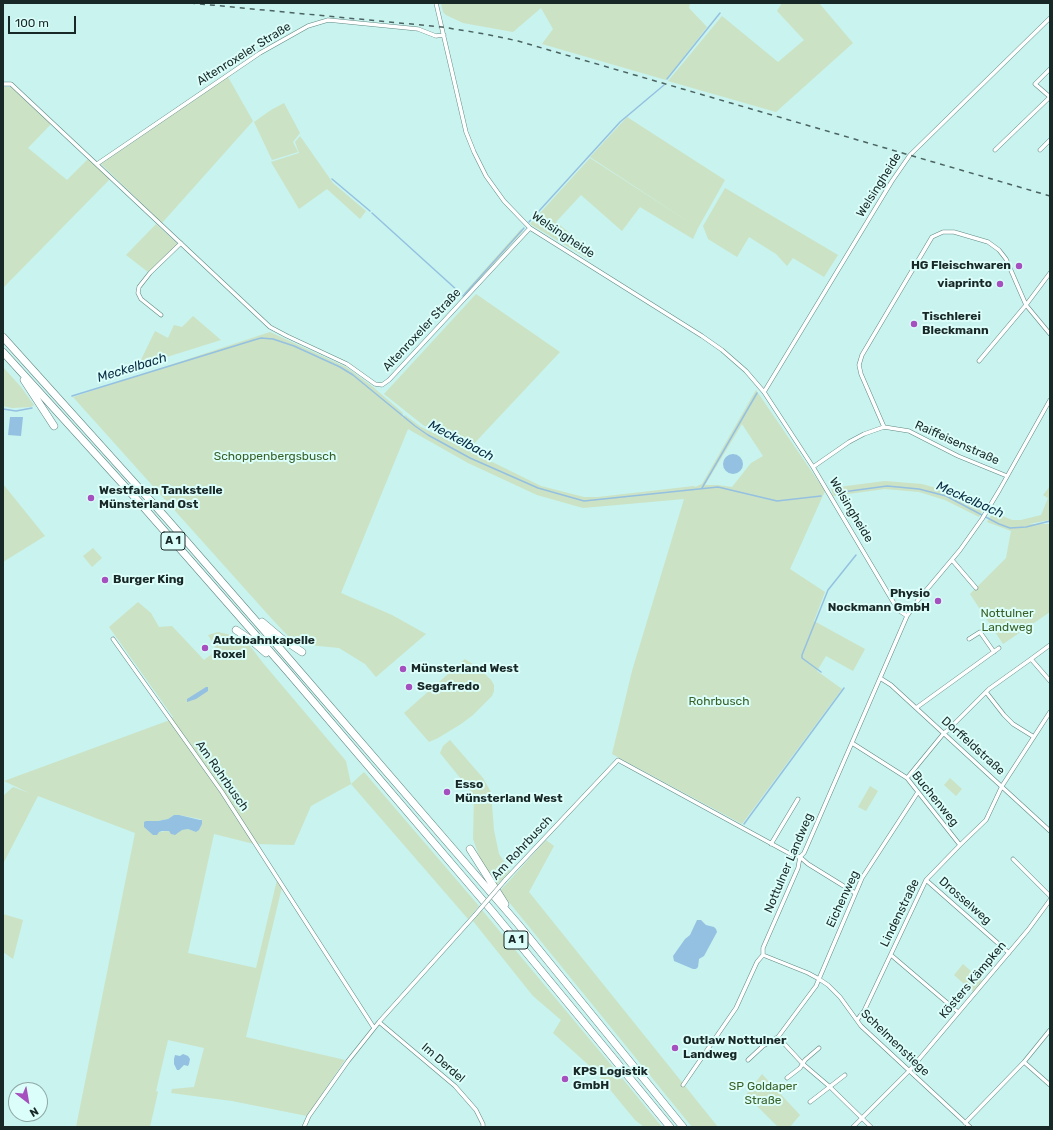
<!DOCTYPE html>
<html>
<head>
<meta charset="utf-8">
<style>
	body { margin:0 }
	#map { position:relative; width:1053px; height:1130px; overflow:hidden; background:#c8f3ee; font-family:Rubik,sans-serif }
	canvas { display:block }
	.frame { position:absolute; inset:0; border:4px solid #182827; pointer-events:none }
	.north { position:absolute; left:8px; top:1082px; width:40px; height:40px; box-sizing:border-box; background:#dcfefa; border:1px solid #8ea8a6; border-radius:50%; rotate:149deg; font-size:11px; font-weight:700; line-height:16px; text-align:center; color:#182827 }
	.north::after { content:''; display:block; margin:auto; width:14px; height:18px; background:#a550be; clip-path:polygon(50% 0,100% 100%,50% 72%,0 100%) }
	.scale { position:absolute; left:8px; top:16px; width:68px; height:18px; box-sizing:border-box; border:2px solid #182827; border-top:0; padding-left:5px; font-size:12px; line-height:14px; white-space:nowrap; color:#182827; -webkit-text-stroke:3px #dcfefa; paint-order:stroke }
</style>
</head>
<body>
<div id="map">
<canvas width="1053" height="1130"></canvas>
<div class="frame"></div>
<div class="north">N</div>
<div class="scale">100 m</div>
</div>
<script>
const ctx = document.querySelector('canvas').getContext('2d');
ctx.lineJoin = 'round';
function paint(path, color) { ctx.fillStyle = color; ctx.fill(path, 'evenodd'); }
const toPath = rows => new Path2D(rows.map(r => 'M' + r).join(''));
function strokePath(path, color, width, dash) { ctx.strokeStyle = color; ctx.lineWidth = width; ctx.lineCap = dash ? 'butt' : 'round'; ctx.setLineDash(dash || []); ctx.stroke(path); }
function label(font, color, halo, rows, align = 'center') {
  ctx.font = font + ' Rubik,sans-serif'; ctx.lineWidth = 4; ctx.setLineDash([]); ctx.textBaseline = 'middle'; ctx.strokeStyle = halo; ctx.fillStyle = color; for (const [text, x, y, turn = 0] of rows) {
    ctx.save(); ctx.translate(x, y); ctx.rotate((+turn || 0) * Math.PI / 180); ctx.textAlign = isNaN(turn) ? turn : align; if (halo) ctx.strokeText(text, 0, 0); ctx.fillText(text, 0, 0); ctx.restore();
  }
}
const green = toPath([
	[441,3,690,3,689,8,707,27,666,80,542,44,553,29,541,8,513,32,463,23,446,15,443,12],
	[782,3,819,3,853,43,776,112,668,81,722,16,778,62,804,40,777,11],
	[228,77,253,121,162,223,101,164],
	[3,87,11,87,51,124,28,148,67,180,88,159,110,179,3,288],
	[284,103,300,133,293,142,298,152,272,160,254,122,271,110],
	[627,117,725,180,698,228,590,157],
	[300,136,333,183,366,211,360,219,327,189,299,209,271,162,299,153,295,142],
	[590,158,698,228,693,239,640,207,622,231,581,195,556,222,595,254,590,260,530,224],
	[725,188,838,255,824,277,793,258,787,266,776,254,749,237,737,257,708,239,703,226],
	[156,224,178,244,148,272,126,255],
	[521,229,523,231,466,295,464,293],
	[476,294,560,352,469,449,423,425,384,394],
	[193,316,221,340,138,366,155,331,168,338,174,325,182,327],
	[270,332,346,367,372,386,403,413,402,418,405,415,421,427,541,486,584,497,598,497,694,486,695,487,702,484,756,390,825,491,790,569,825,592,814,621,865,649,853,671,826,656,817,671,842,689,742,824,612,754,632,671,684,499,583,508,537,495,468,463,408,429,341,593,392,615,426,634,376,677,365,664,339,648,309,645,289,637,272,619,73,397],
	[742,424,763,456,751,463,732,487,717,485,705,485],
	[3,367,21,387,34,405,31,407,12,408,3,406],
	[885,481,922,484,950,492,984,508,979,517,945,500,919,492,885,489,833,496,831,488],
	[3,484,45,536,3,562],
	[1050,486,1050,520,1029,524,1050,524,1050,612,1003,644,970,594,1006,558,1011,531,987,522,993,512,1012,520,1021,520,1041,515,1048,498,1043,495],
	[93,548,102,558,92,567,83,556],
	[138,602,151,613,159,627,172,626,204,660,217,650,208,635,218,632,227,634,236,637,250,646,263,663,346,761,351,784,364,772,479,906,468,919,351,784,311,806,294,845,254,844,214,834,188,953,256,968,277,880,282,887,246,1037,345,1060,307,1116,232,1101,171,1093,172,1089,194,1087,204,1048,168,1040,156,1091,158,1092,150,1127,76,1127,135,833,38,796,3,864,3,796,13,787,29,793,4,781,170,720,173,717,109,627],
	[174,815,179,815,200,819,202,820,202,824,199,830,196,832,188,829,181,830,178,833,169,831,159,832,146,821,158,821,168,819],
	[465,659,479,668,491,680,494,685,494,691,492,696,473,715,461,724,438,738,429,742,404,713],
	[450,740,483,778,491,792,494,830,499,854,510,871,496,886,482,864,473,839,474,795,440,753,443,746],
	[950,778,962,789,956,796,944,785],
	[870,786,878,791,866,811,858,807],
	[546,840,554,846,529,892,718,1127,692,1127,500,891],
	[482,910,622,1078,662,1127,644,1127,635,1120,593,1069,553,1033,561,1020,533,996,473,921],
	[3,914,23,920,13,959,3,952],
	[963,964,982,981,973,992,954,975],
	[762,1074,800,1115,790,1127,778,1127,746,1095]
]);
const water = toPath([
	[10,417,23,417,21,436,8,435],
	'723 464a10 10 0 1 1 20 0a10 10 0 1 1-20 0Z',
	[206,687,208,687,208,691,196,699,187,702,187,699],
	[174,815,179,815,200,820,202,820,202,824,199,830,196,832,188,829,182,830,175,835,171,834,169,831,162,831,159,832,157,835,153,835,144,827,144,822,146,821,158,821,168,819],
	[697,920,701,920,706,925,714,927,716,929,717,932,704,956,699,959,698,967,696,969,693,969,674,961,673,956,685,939,690,935],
	[183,1054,188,1056,190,1059,189,1064,188,1066,184,1065,179,1070,177,1070,174,1064,174,1059,175,1055,180,1056]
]);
const stream = toPath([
	[667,79,720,13],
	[332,179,370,211],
	[372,213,458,291],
	[529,222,620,122,664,85],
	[463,296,524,228],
	[72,396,254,340,261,338,273,339,294,346,340,367,353,375,415,426,428,435,470,458,538,488,584,501,718,487,777,501,821,496],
	[3,409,16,411,32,408],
	[702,488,757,393],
	[835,493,887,486,919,489,946,496,999,524,1010,528,1026,527,1050,521],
	[821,672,802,658,802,655,828,590,856,555],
	[744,824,844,688]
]);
const street = toPath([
	[436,3,466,132,474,152,486,176,504,201,530,228,702,336,722,350,746,371,764,392,813,467,898,610,907,616],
	[1050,69,1035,84,1050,97],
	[3,84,11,84,270,327,287,336,347,364,375,384,382,385,389,380,530,228],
	[995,150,1050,97],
	[1040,150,1050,140],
	[97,164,260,53,308,26,328,20,418,29,436,36,444,35],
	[161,315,141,299,138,293,139,287,150,273,181,243],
	[979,361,1026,305,1050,273],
	[764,392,892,181,910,155,1050,18],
	[884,427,861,374,859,365,862,355,932,237,943,232,954,232,988,242,999,250,1006,259,1026,305,1050,334],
	[813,467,849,442,864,434,884,427,909,431,958,456,1007,476],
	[952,560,976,588],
	[113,639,222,792,374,1028],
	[969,639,980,632,994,652],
	[1031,659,1050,645],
	[880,678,891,685,1050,831],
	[986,692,1004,715,1013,724,1034,737],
	[916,708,999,648],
	[852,743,907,778,960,845],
	[907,778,944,733,948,730,989,689,1031,659,1050,681],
	[771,844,798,799],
	[800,857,808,864,855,893],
	[1013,859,1050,896],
	[505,880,618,760,794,856,800,857],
	[926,880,1009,953],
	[763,955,808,973,819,979,828,985,840,997,861,1026,970,1127],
	[891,955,958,1012],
	[857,1020,864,1011,926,880,960,845,986,820,1002,786,1050,712],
	[379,1022,455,1086,476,1110,483,1124,483,1127],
	[778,1037,803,1064,830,1087,871,1127],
	[748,1060,763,1046,778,1037,816,986,862,878,918,792],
	[1024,1062,1050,1085],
	[787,1078,800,1068,805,1060,819,1048],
	[683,1085,736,1008,757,962,763,955,763,948,798,868,800,857,804,853,907,616,918,600,960,550,982,519,1000,489,1050,400],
	[810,1102,845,1075],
	[965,1123,1024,1062,1050,1030],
	[304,1127,309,1116,348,1061,379,1022,475,915],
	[853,1127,909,1071,1028,930,1050,900]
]);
const highway = toPath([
	[3,337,167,519,283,652,518,924,683,1127],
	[3,352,139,502,288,672,492,911,670,1127],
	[24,380,54,426],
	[262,622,281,638,302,652],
	[236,630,251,640,266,653],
	[470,849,505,904]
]);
const rail = toPath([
	[190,3,442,27,485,34,518,41,1050,196]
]);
const streetBridge = toPath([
	[475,915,505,880]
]);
const markers = [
	[1019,266,4,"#a550be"],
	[1000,284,4,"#a550be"],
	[914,324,4,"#a550be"],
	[91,498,4,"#a550be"],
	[105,580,4,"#a550be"],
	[938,601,4,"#a550be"],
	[205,648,4,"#a550be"],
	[403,669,4,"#a550be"],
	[409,687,4,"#a550be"],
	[447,792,4,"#a550be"],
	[675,1048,4,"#a550be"],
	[565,1079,4,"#a550be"]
];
const shields = [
	[173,541,24],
	[516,940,24]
];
const shieldNames = [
	["A 1",173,541],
	["A 1",516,940]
];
const streetNames = [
	["Altenroxeler Straße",244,54,-32],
	["Welsingheide",879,185,-58],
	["Welsingheide",563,235,34],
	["Altenroxeler Straße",422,330,-47],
	["Raiffeisenstraße",957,443,24],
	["Welsingheide",851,510,59],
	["Dorffeldstraße",973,746,42],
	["Am Rohrbusch",222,776,55],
	["Buchenweg",935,799,51],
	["Am Rohrbusch",522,848,-47],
	["Nottulner Landweg",789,863,-67],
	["Eichenweg",843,899,-65],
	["Drosselweg",965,901,41],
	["Lindenstraße",900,913,-64],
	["Kösters Kämpken",973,980,-50],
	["Schelmenstiege",895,1043,44],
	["Im Derdel",443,1063,41]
];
const poiNames = [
	["HG Fleischwaren",1011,266,"right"],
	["viaprinto",992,284,"right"],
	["Tischlerei",922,317],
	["Bleckmann",922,331],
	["Westfalen Tankstelle",99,491],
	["Münsterland Ost",99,505],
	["Burger King",113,580],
	["Physio",930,594,"right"],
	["Nockmann GmbH",930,608,"right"],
	["Autobahnkapelle",213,641],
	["Roxel",213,655],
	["Münsterland West",411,669],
	["Segafredo",417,687],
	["Esso",455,785],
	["Münsterland West",455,799],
	["Outlaw Nottulner",683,1041],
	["Landweg",683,1055],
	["KPS Logistik",573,1072],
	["GmbH",573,1086]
];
const parkNames = [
	["Schoppenbergsbusch",275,457],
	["Nottulner",1007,614],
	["Landweg",1007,628],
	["Rohrbusch",719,702],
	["SP Goldaper",763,1087],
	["Straße",763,1101]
];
const waterNames = [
	["Meckelbach",132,368,-17],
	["Meckelbach",461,441,28],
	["Meckelbach",970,500,24]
];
paint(green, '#cce2c4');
paint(water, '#94c1e1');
strokePath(stream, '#94c1e1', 1.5);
strokePath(street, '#608884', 4.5);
strokePath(highway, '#608884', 8);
strokePath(street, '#fff', 3.5);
strokePath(highway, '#fff', 7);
strokePath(rail, '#4b6361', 1.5, [5, 5]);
strokePath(streetBridge, '#608884', 4.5, []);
strokePath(streetBridge, '#fff', 3.5);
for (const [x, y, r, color] of markers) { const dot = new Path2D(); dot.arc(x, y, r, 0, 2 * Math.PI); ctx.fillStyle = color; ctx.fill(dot); strokePath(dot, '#dcfefa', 1.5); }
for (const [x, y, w] of shields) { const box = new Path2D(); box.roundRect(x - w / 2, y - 9, w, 18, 3); ctx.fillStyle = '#dcfefa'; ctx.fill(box); strokePath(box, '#182827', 1); }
label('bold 11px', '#182827', null, shieldNames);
label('12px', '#182827', '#dcfefa', streetNames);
label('bold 12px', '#182827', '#dcfefa', poiNames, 'left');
label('12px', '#385f26', '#dcfefa', parkNames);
label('italic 13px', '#082d44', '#dcfefa', waterNames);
</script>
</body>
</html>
